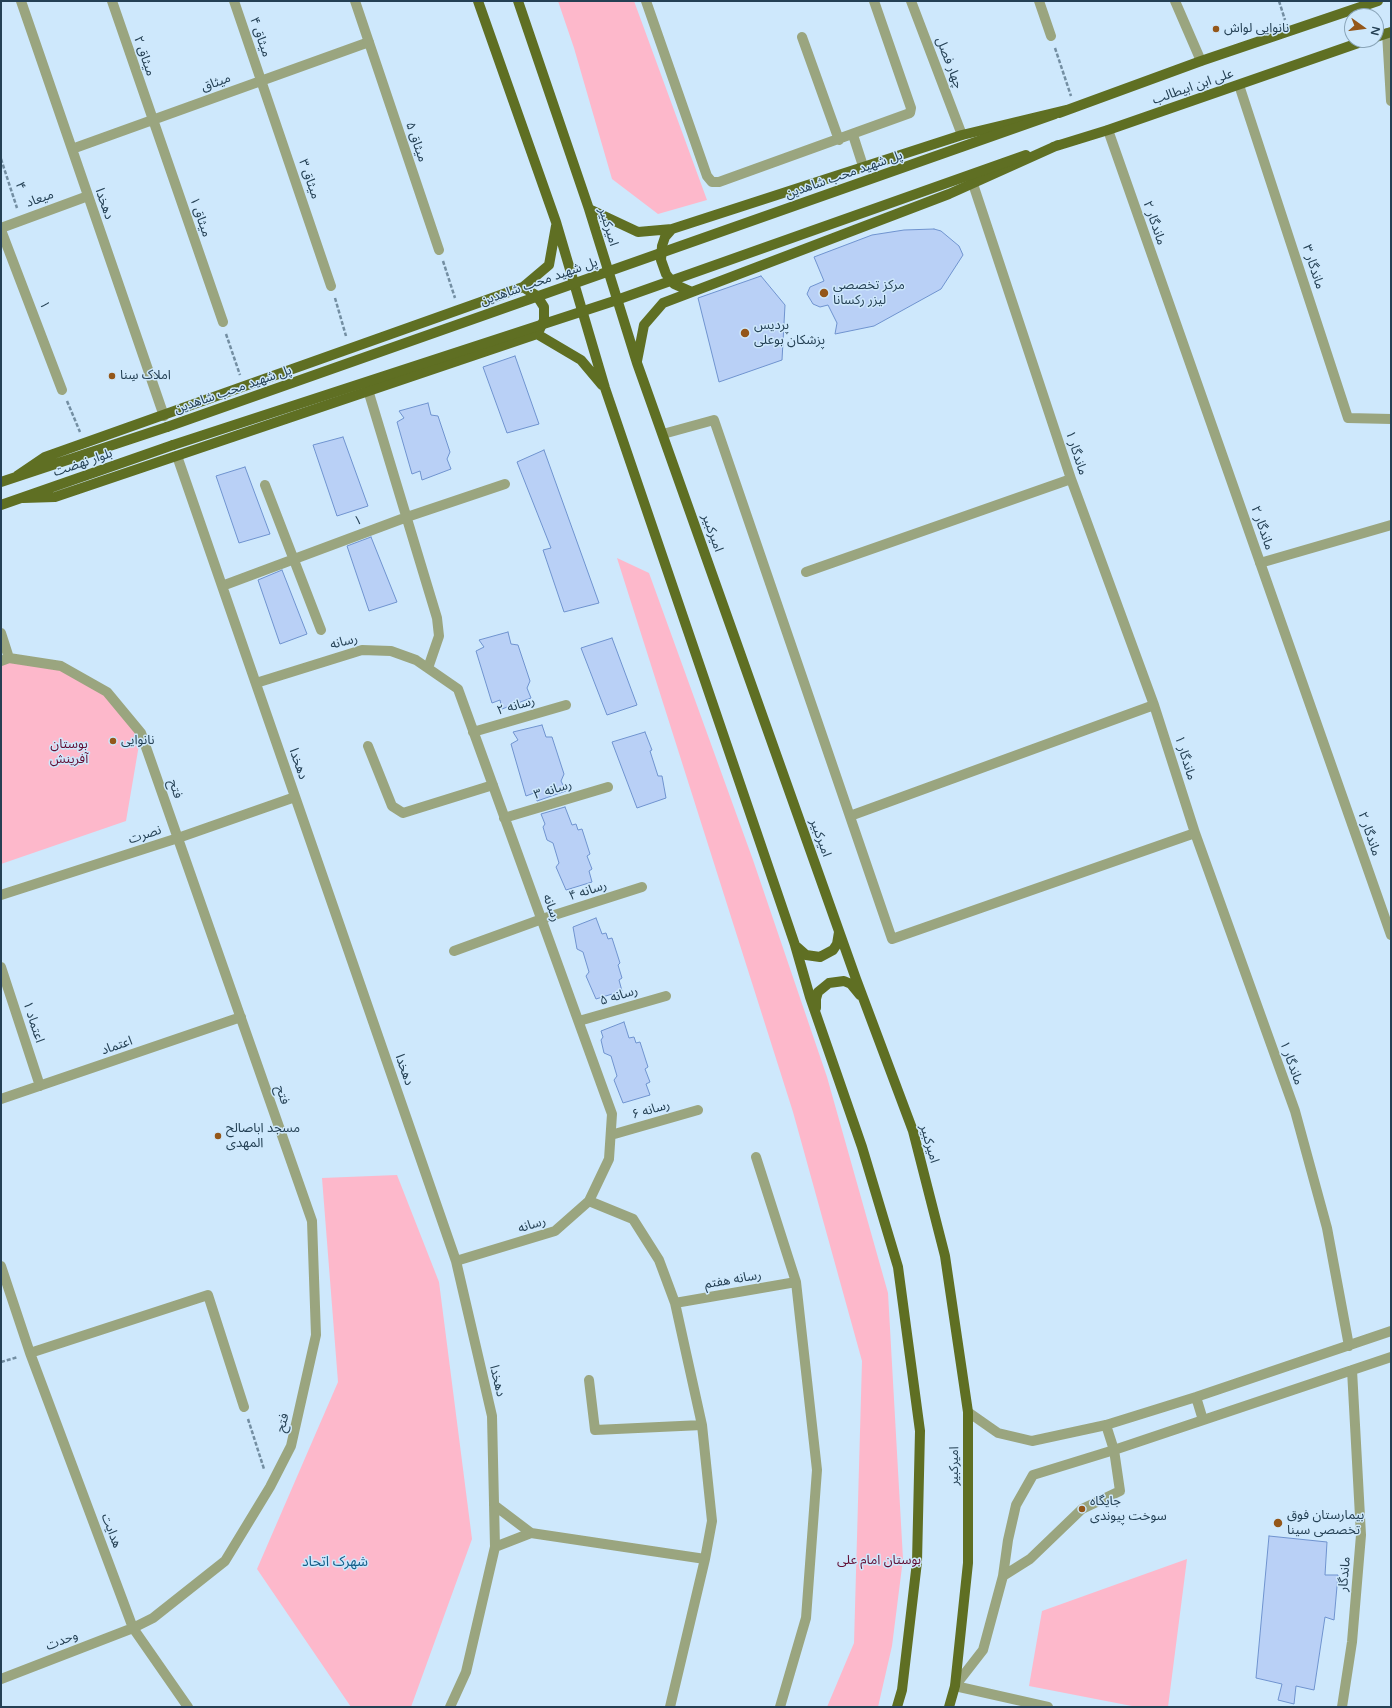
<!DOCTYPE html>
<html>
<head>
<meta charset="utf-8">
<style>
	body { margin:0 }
	#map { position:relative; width:1392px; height:1708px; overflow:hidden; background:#cee8fc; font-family:"Varela Round",sans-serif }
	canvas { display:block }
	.frame { position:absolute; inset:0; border:2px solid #244054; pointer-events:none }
	.north { position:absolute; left:1344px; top:8px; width:40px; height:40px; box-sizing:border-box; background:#cee8fc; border:1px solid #8aa5b9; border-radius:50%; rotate:104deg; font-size:11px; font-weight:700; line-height:16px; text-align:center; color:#244054 }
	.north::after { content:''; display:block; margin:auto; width:14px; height:18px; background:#94571a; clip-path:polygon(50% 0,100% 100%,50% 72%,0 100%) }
</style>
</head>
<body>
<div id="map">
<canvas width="1392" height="1708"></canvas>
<div class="frame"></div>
<div class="north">N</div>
</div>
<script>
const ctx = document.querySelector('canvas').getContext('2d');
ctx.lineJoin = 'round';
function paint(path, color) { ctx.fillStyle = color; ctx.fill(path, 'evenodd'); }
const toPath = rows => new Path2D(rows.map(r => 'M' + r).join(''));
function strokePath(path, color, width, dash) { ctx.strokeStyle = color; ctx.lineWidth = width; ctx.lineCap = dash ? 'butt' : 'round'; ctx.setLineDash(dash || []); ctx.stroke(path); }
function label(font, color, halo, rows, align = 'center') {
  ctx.font = font + ' "Varela Round","Noto Sans Arabic",sans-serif'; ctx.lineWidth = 3; ctx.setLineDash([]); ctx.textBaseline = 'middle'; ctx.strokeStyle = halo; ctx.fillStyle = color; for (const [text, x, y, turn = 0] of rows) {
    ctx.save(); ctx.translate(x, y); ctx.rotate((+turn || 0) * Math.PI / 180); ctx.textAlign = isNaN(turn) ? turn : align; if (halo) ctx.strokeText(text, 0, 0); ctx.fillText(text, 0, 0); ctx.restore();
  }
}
const green = toPath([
	[558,1,634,1,707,200,658,214,612,179,574,48],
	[617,558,649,573,753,860,827,1077,888,1293,903,1559,892,1646,878,1707,827,1707,854,1643,862,1361,793,1112],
	[1,661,61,666,107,692,141,733,126,821,1,864],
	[397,1175,439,1282,472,1539,411,1707,351,1707,257,1569,338,1382,322,1178],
	[1187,1559,1168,1707,1137,1707,1029,1686,1042,1611]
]);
const building = toPath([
	[934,229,941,231,959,246,963,255,941,289,874,326,835,334,837,323,828,305,820,307,813,304,807,294,810,287,824,281,814,257,872,235,904,230,934,229],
	[761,276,785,305,782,360,719,382,698,298,761,276],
	[515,356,539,424,507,433,483,367,515,356],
	[428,403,431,415,438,416,450,452,447,459,451,469,422,480,420,471,412,474,397,422,404,418,399,411,428,403],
	[343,437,368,506,337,516,313,445,343,437],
	[544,450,599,603,564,612,543,550,551,548,517,462,544,450],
	[245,467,270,534,239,543,216,476,245,467],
	[371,537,397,602,369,611,347,546,371,537],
	[282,570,307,634,280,644,258,580,282,570],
	[508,632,511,644,518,645,530,681,527,688,531,698,502,709,500,700,492,703,476,651,484,647,479,640,508,632],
	[612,638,637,705,607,715,581,648,612,638],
	[542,725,546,737,552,737,564,774,561,781,566,791,537,801,534,793,526,796,511,744,518,740,513,732,542,725],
	[645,732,652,750,650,751,658,776,662,776,666,798,637,808,612,742,645,732],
	[565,807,572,825,576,824,578,830,582,829,590,854,587,856,592,869,589,871,592,882,566,890,556,867,559,863,553,843,547,840,543,827,545,824,541,814,565,807],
	[596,918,602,934,606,933,608,939,612,938,620,963,618,965,622,978,619,980,622,991,596,999,586,976,589,972,583,952,577,949,573,927,596,918],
	[624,1022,629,1038,634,1037,636,1043,640,1042,648,1067,645,1069,650,1082,646,1084,650,1095,623,1103,614,1080,617,1076,611,1056,604,1053,601,1040,603,1037,601,1031,624,1022],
	[1269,1536,1327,1542,1325,1575,1338,1575,1334,1620,1325,1617,1314,1690,1296,1686,1294,1704,1278,1700,1282,1684,1256,1678,1269,1536]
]);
const path = toPath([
	[1279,1,1285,20],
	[1055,48,1071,96],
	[1,159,17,208],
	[443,261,455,298],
	[335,298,346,336],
	[226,334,240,375],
	[67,401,80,432],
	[1,1362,18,1357],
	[248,1419,264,1469]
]);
const minor = toPath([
	[21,1,164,416],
	[112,1,223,322],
	[234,1,331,286],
	[355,1,439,250],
	[646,1,707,176,712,182,719,182,910,113,911,108,874,1],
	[911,1,962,135],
	[1039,1,1051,36],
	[1175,1,1201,61],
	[1387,33,1391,101],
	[802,37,839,140],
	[1239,85,1348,418,1391,419],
	[1108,130,1391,935],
	[853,135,863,166],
	[72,149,369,42],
	[973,184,1071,479,1154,705,1195,833,1295,1111,1327,1228,1349,1346],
	[1,228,88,196],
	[1,230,62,390],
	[368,390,437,618,439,636,428,668],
	[663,434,714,420,892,939,1195,833],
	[177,456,456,1261,492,1416,495,1547,466,1672,450,1707],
	[265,485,321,630],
	[1260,563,1391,525],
	[806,572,1071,479],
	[222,586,407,517,505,484],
	[1,633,9,658],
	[1,661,9,658,61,666,107,692,141,733,312,1221,316,1335,291,1446,270,1487,225,1561,153,1618,133,1628,1,1679],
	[256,683,362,650,391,651,416,660,458,689,612,1114,609,1159,589,1201,555,1231,456,1261],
	[473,732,566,705],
	[368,746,392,806,403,813,493,785],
	[850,816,1154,705],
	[504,818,608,787],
	[1,895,178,838,295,797],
	[454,951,542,919,642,887],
	[1,967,40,1086],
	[579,1021,666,996],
	[1,1099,241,1017],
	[611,1135,698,1110],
	[756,1157,796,1282,817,1470,806,1618,780,1707],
	[589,1201,633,1219,659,1260,675,1303,702,1425,712,1521,705,1559,670,1707],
	[1,1266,30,1353,133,1628,188,1707],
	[675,1303,796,1282],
	[30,1353,208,1295,244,1407],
	[589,1380,595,1430,702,1425],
	[1196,1397,1203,1420],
	[968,1412,998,1433,1032,1441,1106,1425,1196,1397,1391,1331],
	[494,1505,531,1533,495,1547],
	[531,1533,705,1559],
	[1003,1576,1030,1559,1082,1509,1120,1491,1114,1450,1106,1425],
	[1048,1707,955,1686,983,1650,1003,1576,1008,1540,1016,1505,1033,1475,1114,1450,1391,1357],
	[1342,1707,1352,1642,1361,1535,1352,1370]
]);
const major = toPath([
	[478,1,556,222,605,388,795,945,810,997,862,1147,898,1267,920,1431,917,1562,902,1690,897,1707],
	[518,1,589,209,637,363,856,979,913,1131,945,1256,968,1412,968,1563,955,1686,949,1707],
	[1376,37,1391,32],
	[1059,113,1201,61,1378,1],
	[1053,147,1108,130,1367,40],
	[589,209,638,232,672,229,962,135,1066,110],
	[672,229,665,237,662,246,661,260,666,274,674,284,692,292],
	[523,287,537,296,544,307,544,320,539,331],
	[637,361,644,325,663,303,949,194,1058,145],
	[17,476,45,457,523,287,549,265,556,226],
	[1,482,167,427],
	[23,498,55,497,537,334,581,360,602,385],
	[1,505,173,445],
	[797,947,806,955,820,957,833,950,837,944,839,932],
	[816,1008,816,999,818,992,829,983,844,981,851,984,860,995]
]);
const majorBridge = toPath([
	[167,427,1055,114],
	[173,445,611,302,1026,155]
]);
const markers = [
	[1216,29,4,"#94571a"],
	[824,293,5,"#94571a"],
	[745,333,5,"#94571a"],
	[112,376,4,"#94571a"],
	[113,741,4,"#94571a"],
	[218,1136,4,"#94571a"],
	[1082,1509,4,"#94571a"],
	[1278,1523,5,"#94571a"]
];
const poiNames = [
	["نانوایی لواش",1224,29],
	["مرکز تخصصی",833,286],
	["لیزر رکسانا",833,301],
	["پردیس",754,326],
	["پزشکان بوعلی",754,341],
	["املاک سِنا",120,376],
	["نانوایی",121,741],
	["مسجد اباصالح",226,1129],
	["المهدی",226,1144],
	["جایگاه",1090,1502],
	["سوخت پیوندی",1090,1517],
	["بیمارستان فوق",1287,1516],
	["تخصصی سینا",1287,1531]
];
const streetNames = [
	["میثاق ۴",260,37,71],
	["میثاق ۲",144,56,71],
	["چهار فصل",949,63,69],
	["میثاق",216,83,-20],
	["علی ابن ابیطالب",1193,87,-19],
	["میثاق ۵",416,142,71],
	["پل شهید محب شاهدین",844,175,-19],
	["میثاق ۳",309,179,71],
	["۴",20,186,72],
	["میعاد",40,199,-20],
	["دهخدا",104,204,71],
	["میثاق ۱",200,217,71],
	["ماندگار ۲",1154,223,71],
	["امیرکبیر",608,227,73],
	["ماندگار ۳",1313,267,72],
	["پل شهید محب شاهدین",539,282,-19],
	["۱",44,305,69],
	["پل شهید محب شاهدین",233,390,-19],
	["ماندگار ۱",1076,453,72],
	["بلوار نهضت",83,463,-19],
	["۱",358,521,-20],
	["ماندگار ۲",1262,528,71],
	["امیرکبیر",712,533,70],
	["رسانه",344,642,-14],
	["رسانه ۲",516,706,-16],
	["ماندگار ۱",1185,758,73],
	["دهخدا",298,764,71],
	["فتح",175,789,71],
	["رسانه ۳",553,790,-17],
	["ماندگار ۲",1369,834,71],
	["نصرت",145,835,-18],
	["امیرکبیر",820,838,70],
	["رسانه ۴",588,891,-18],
	["رسانه",551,908,70],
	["رسانه ۵",619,996,-17],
	["اعتماد ۱",33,1022,72],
	["اعتماد",117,1046,-19],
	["ماندگار ۱",1291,1063,70],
	["دهخدا",404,1070,71],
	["فتح",282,1095,71],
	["رسانه ۶",651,1110,-16],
	["امیرکبیر",929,1144,74],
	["رسانه",532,1225,-17],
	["رسانه هفتم",733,1280,-10],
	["دهخدا",497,1381,77],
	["فتح",283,1423,-77],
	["امیرکبیر",955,1466,-90],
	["هدایت",111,1531,69],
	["ماندگار",1345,1574,-85],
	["وحدت",62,1641,-21]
];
const parkNames = [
	["بوستان",69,745],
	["آفرینش",69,760],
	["بوستان امام علی",879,1561]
];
const neighbourhoodNames = [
	["شهرک اتحاد",335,1562]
];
paint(green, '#fdb8cb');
paint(building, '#b9d0f6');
strokePath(building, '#6f93cf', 1);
strokePath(path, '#738ea2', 2.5, [4, 2]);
strokePath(minor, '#9aa57f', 10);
strokePath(major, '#5f6f23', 10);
strokePath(majorBridge, '#5f6f23', 10);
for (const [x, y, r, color] of markers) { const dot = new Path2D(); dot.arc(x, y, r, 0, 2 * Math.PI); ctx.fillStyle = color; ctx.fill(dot); strokePath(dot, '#cee8fc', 1.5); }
label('13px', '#244054', '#cee8fc', poiNames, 'left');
label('13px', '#244054', '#cee8fc', streetNames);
label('13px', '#620d33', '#cee8fc', parkNames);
label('14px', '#135e89', '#cee8fc', neighbourhoodNames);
</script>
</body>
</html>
